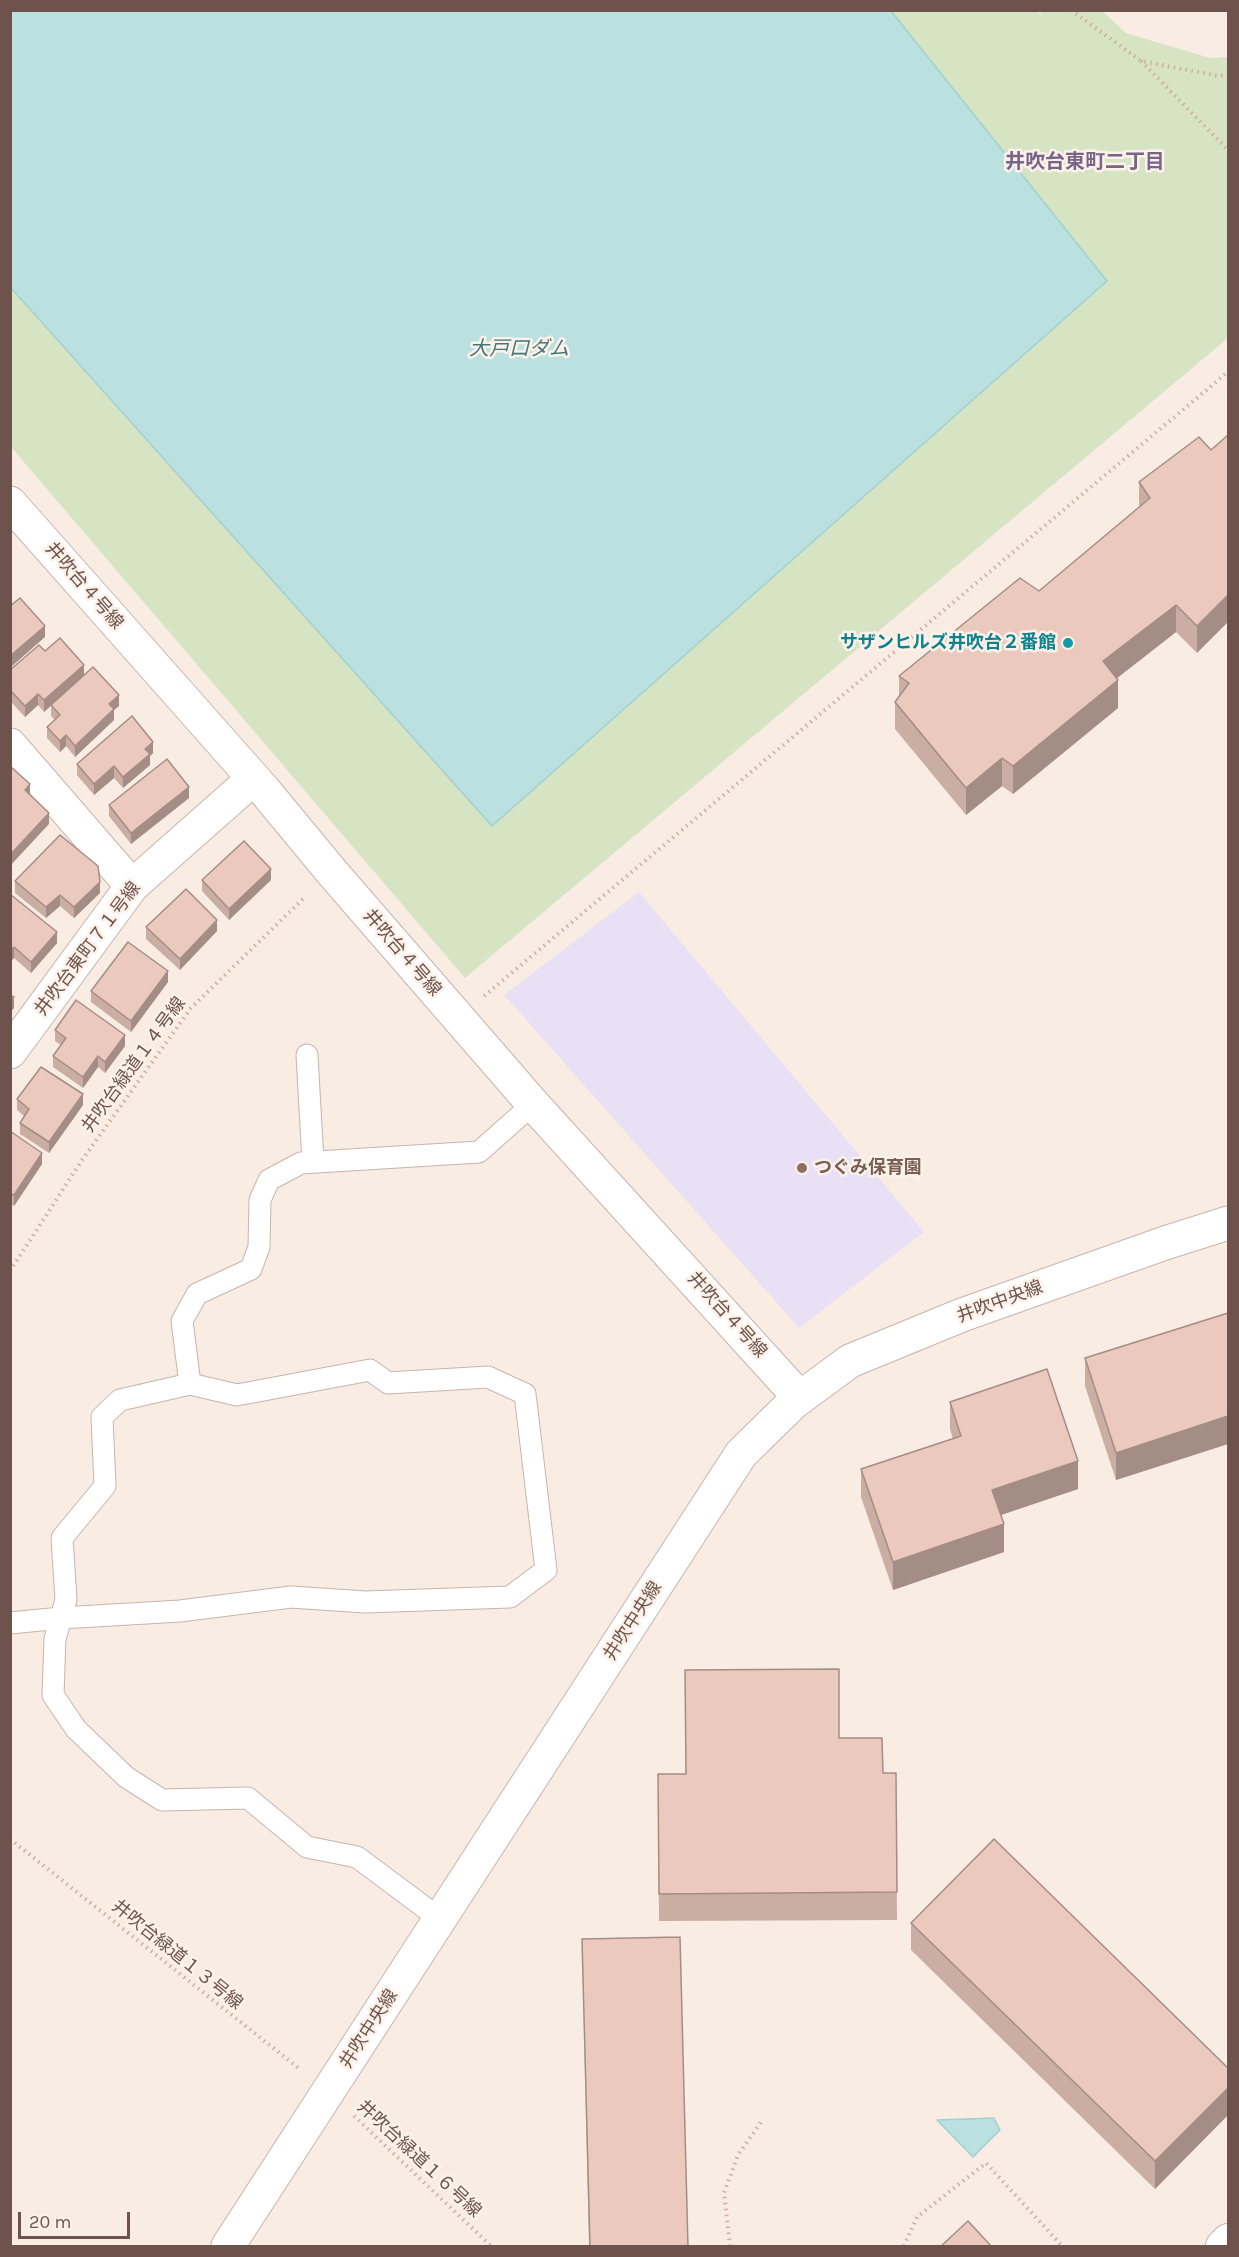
<!DOCTYPE html>
<html>
<head>
<meta charset="utf-8">
<style>
	body { margin:0 }
	#map { position:relative; width:1239px; height:2257px; overflow:hidden; background:#f9ede3; font-family:Karla,sans-serif }
	canvas { display:block }
	.frame { position:absolute; inset:0; border:12px solid #6e534c; pointer-events:none }
	.scale { position:absolute; left:18px; top:2212px; width:112px; height:27px; box-sizing:border-box; border:3px solid #6e534c; border-top:0; padding-left:8px; font-size:18px; line-height:21px; white-space:nowrap; color:#6e534c; -webkit-text-stroke:4px #fcf2e9; paint-order:stroke }
</style>
</head>
<body>
<div id="map">
<canvas width="1239" height="2257"></canvas>
<div class="frame"></div>
<div class="scale">20 m</div>
</div>
<script>
const ctx = document.querySelector('canvas').getContext('2d');
ctx.lineJoin = 'round';
function paint(path, color) { ctx.fillStyle = color; ctx.fill(path, 'evenodd'); }
const toPath = rows => new Path2D(rows.map(r => 'M' + r).join(''));
function strokePath(path, color, width, dash) { ctx.strokeStyle = color; ctx.lineWidth = width; ctx.lineCap = dash ? 'butt' : 'round'; ctx.setLineDash(dash || []); ctx.stroke(path); }
function label(font, color, halo, rows, align = 'center') {
  ctx.font = font + ' Karla,"Noto Sans JP",sans-serif'; ctx.lineWidth = 5; ctx.setLineDash([]); ctx.textBaseline = 'middle'; ctx.strokeStyle = halo; ctx.fillStyle = color; for (const [text, x, y, turn = 0] of rows) {
    ctx.save(); ctx.translate(x, y); ctx.rotate((+turn || 0) * Math.PI / 180); ctx.textAlign = isNaN(turn) ? turn : align; if (halo) ctx.strokeText(text, 0, 0); ctx.fillText(text, 0, 0); ctx.restore();
  }
}
const education = toPath([
	[639,892,924,1232,799,1328,504,995]
]);
const green = toPath([
	[1036,10,1043,17,1039,11,1102,11,1126,33,1210,58,1228,57,1228,338,465,978,11,447,10,288,492,826,1106,282,891,11]
]);
const water = toPath([
	[10,11,891,11,1107,281,492,826,11,288,10,11],
	[994,2118,1000,2130,973,2157,937,2120,994,2118]
]);
const path = toPath([
	[1071,10,1141,61,1219,76,1228,75],
	[1141,61,1228,150],
	[484,996,1228,372],
	[10,1271,82,1160,191,1008,306,896],
	[10,1839,301,2070],
	[354,2116,491,2246],
	[730,2246,724,2193,738,2155,761,2122],
	[904,2246,917,2217,986,2163,1062,2246]
]);
const service = toPath([
	[307,1055,313,1162],
	[190,1384,182,1321,197,1294,251,1269,259,1247,260,1200,269,1180,301,1163,479,1152,533,1104],
	[10,1623,61,1618,180,1611,291,1597,365,1602,510,1597,546,1570,525,1394,488,1377,388,1383,370,1370,237,1395,190,1384,120,1400,102,1417,105,1486,62,1538,66,1599,61,1618,55,1639,53,1695,76,1729,126,1777,162,1800,248,1798,307,1847,357,1857,440,1919]
]);
const pedestrian = toPath([
	[1222,2246,1228,2240]
]);
const minor = toPath([
	[10,745,132,886],
	[10,1052,132,886,253,779]
]);
const tertiary = toPath([
	[10,503,264,790,331,871,533,1104,800,1398],
	[228,2246,741,1454,793,1403,850,1361,962,1315,1165,1243,1228,1223]
]);
const wall = toPath([
	[1199,437,1197,653,1176,632,1116,679,1118,708,1013,794,1002,786,966,815,895,729,895,702,899,696,899,676,1039,591,1139,507,1139,482],
	[45,651,84,676,119,706,114,710,114,720,75,757,66,746,60,752,47,738,47,727,55,720,51,716,51,705,65,693,44,712,38,705,25,717,10,701,10,670],
	[153,753,150,756,150,765,123,788,114,778,94,795,77,775,77,764],
	[189,798,131,844,109,816,109,805],
	[202,880,271,880,229,920,202,891],
	[15,881,100,893,74,918,60,906,46,918,15,893],
	[10,894,57,943,31,973,14,958],
	[146,927,217,931,180,970,146,939],
	[168,982,131,1032,91,1002,91,991],
	[55,1030,125,1046,105,1073,98,1067,83,1088,53,1067,53,1056,61,1045,55,1041],
	[17,1099,83,1105,49,1153,20,1134,20,1123,24,1116,17,1110],
	[10,1131,42,1164,14,1206,10,1204],
	[1228,1313,1228,1444,1116,1480,1085,1386,1085,1358],
	[950,1402,1078,1489,1001,1515,1004,1552,893,1590,861,1497,861,1469,953,1439,950,1429],
	[839,1738,883,1773,896,1773,897,1920,659,1921,658,1774,686,1774],
	[911,1923,1228,2068,1228,2115,1155,2189,911,1950],
	[582,1939,688,2247,589,2247]
]);
const shadedWall = toPath([
	[1228,595,1228,622,1197,653,1197,626],
	[1176,605,1176,632,1103,689,1103,661],
	[45,626,45,637,10,668,10,656],
	[84,665,84,676,44,712,44,700],
	[1118,680,1118,708,1013,794,1013,766],
	[38,694,38,705,25,717,25,706],
	[119,695,119,706,114,710,114,720,75,757,75,746,109,704],
	[66,735,66,746,60,752,60,741],
	[153,742,153,753,150,756,150,765,123,788,123,777,145,749],
	[1002,758,1002,786,966,815,966,788],
	[114,766,114,778,94,795,94,784],
	[30,784,30,795,25,790],
	[189,787,189,798,131,844,131,833],
	[49,813,49,824,10,866,10,855],
	[271,869,271,880,229,920,229,909],
	[100,882,100,893,74,918,74,907],
	[60,895,60,906,46,918,46,907],
	[217,920,217,931,180,970,180,959],
	[57,932,57,943,31,973,31,962],
	[14,947,14,958,10,963,10,952],
	[168,971,168,982,131,1032,131,1021],
	[14,997,14,1008,10,1013,10,1002],
	[125,1035,125,1046,105,1073,105,1062],
	[98,1056,98,1067,83,1088,83,1077],
	[83,1094,83,1105,49,1153,49,1142],
	[42,1153,42,1164,14,1206,14,1195],
	[1228,1416,1228,1444,1116,1480,1116,1453],
	[1078,1461,1078,1489,992,1518,992,1490],
	[1004,1524,1004,1552,893,1590,893,1562],
	[1228,2088,1228,2115,1155,2189,1155,2161]
]);
const building = toPath([
	[1228,435,1228,595,1197,626,1176,605,1103,661,1118,680,1013,766,1002,758,966,788,895,702,909,683,899,676,1020,578,1039,591,1150,498,1139,482,1199,437,1211,450,1228,435],
	[20,598,45,626,10,656,10,606,20,598],
	[60,638,84,665,44,700,38,694,25,706,10,690,10,670,39,645,45,651,60,638],
	[93,667,119,695,109,704,114,709,75,746,66,735,60,741,47,727,60,715,51,705,93,667],
	[132,716,153,742,145,749,150,754,123,777,114,766,94,784,77,764,132,716],
	[167,759,189,787,131,833,109,805,167,759],
	[10,766,30,784,25,790,49,813,10,855,10,766],
	[60,835,98,866,100,882,74,907,60,895,46,907,15,881,60,835],
	[244,841,271,869,229,909,202,880,244,841],
	[186,889,217,920,180,959,146,927,186,889],
	[10,894,57,932,31,962,14,947,10,952,10,894],
	[128,942,168,971,131,1021,91,991,128,942],
	[10,995,14,997,10,1002,10,995],
	[76,1000,125,1035,105,1062,98,1056,83,1077,53,1056,66,1038,55,1030,76,1000],
	[41,1067,83,1094,49,1142,20,1123,29,1109,17,1099,41,1067],
	[10,1131,42,1153,14,1195,10,1193,10,1131],
	[1228,1313,1228,1416,1116,1453,1085,1358,1228,1313],
	[1047,1369,1078,1461,992,1490,1004,1524,893,1562,861,1469,961,1436,950,1402,1047,1369],
	[839,1669,839,1738,882,1738,883,1773,896,1773,897,1892,659,1894,658,1774,686,1774,685,1670,839,1669],
	[994,1839,1228,2068,1228,2088,1155,2161,911,1923,994,1839],
	[680,1937,688,2247,590,2247,582,1939,680,1937],
	[968,2221,992,2247,940,2247,968,2221]
]);
const markers = [
	[1068,643,6,"#0f9aa8"],
	[802,1168,6,"#8d6e63"]
];
const streetNames = [
	["井吹台４号線",84,586,49],
	["井吹台東町７１号線",88,949,-53],
	["井吹台４号線",402,953,49],
	["井吹台緑道１４号線",134,1065,-54],
	["井吹中央線",1000,1302,-20],
	["井吹台４号線",727,1315,48],
	["井吹中央線",633,1621,-57],
	["井吹台緑道１３号線",177,1955,39],
	["井吹中央線",369,2029,-57],
	["井吹台緑道１６号線",419,2159,43]
];
const cultureNames = [
	["サザンヒルズ井吹台２番館",1056,643]
];
const educationNames = [
	["つぐみ保育園",814,1168]
];
const neighbourhoodNames = [
	["井吹台東町二丁目",1085,162]
];
const waterNames = [
	["大戸口ダム",519,349]
];
paint(education, '#eae0f5');
paint(green, '#d6e4c4');
paint(water, '#bae0df');
strokePath(water, '#a2d0d0', 1.5);
strokePath(service, '#c8b4ab', 23);
strokePath(pedestrian, '#c8b4ab', 34);
strokePath(minor, '#c8b4ab', 35);
strokePath(tertiary, '#c8b4ab', 35);
strokePath(path, '#cfada2', 4, [1.5, 4.5]);
strokePath(service, '#fff', 21);
strokePath(pedestrian, '#fff', 32);
strokePath(minor, '#fff', 33);
strokePath(tertiary, '#fff', 33);
paint(wall, '#caada3');
paint(shadedWall, '#a48d85');
paint(building, '#ebc9be');
strokePath(building, '#a48d85', 1.5);
for (const [x, y, r, color] of markers) { const dot = new Path2D(); dot.arc(x, y, r, 0, 2 * Math.PI); ctx.fillStyle = color; ctx.fill(dot); strokePath(dot, '#fcf2e9', 2); }
label('18px', '#6e534c', '#fcf2e9', streetNames);
label('bold 18px', '#0d838f', '#fcf2e9', cultureNames, 'right');
label('bold 18px', '#785e54', '#fcf2e9', educationNames, 'left');
label('bold 20px', '#78658a', '#fcf2e9', neighbourhoodNames);
label('italic 20px', '#467778', '#fcf2e9', waterNames);
</script>
</body>
</html>
